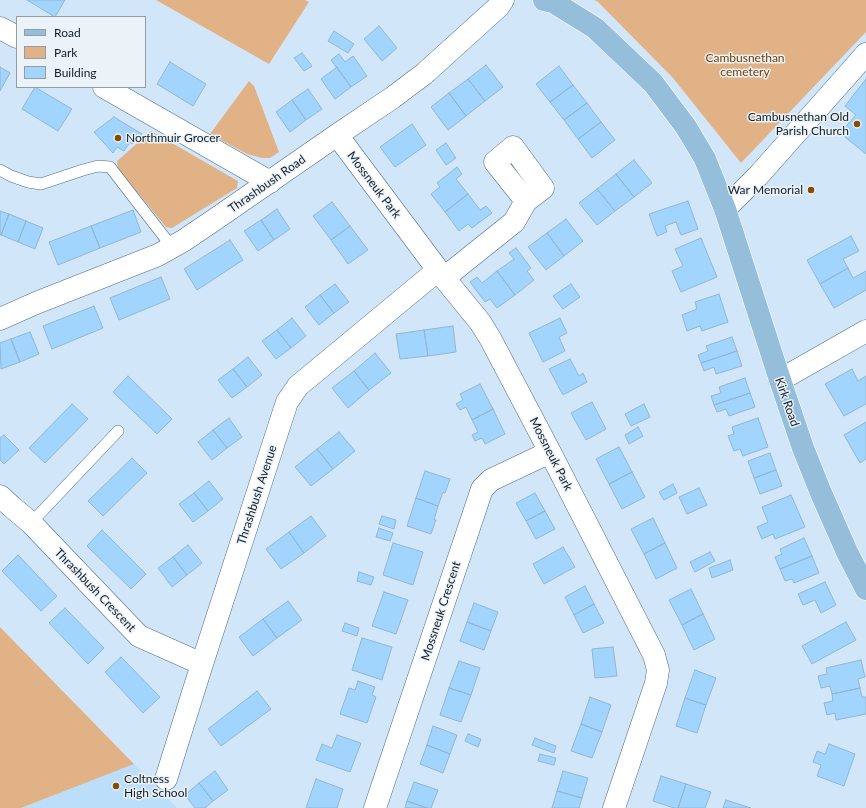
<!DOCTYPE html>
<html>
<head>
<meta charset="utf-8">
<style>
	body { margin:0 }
	#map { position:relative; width:866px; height:808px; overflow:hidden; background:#d1e7f9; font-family:Lato,sans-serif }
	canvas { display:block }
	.legend { position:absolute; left:16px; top:16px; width:130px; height:72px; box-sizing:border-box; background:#ebf2f8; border:1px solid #939da4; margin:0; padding:5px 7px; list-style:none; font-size:12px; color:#0f1d27 }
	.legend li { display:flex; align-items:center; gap:8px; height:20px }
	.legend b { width:20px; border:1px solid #939da4 }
</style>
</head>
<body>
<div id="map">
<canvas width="866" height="808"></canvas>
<ul class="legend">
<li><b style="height:5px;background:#95beda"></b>Road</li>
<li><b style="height:11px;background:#e2b287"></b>Park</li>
<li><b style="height:11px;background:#a1d5fe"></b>Building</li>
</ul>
</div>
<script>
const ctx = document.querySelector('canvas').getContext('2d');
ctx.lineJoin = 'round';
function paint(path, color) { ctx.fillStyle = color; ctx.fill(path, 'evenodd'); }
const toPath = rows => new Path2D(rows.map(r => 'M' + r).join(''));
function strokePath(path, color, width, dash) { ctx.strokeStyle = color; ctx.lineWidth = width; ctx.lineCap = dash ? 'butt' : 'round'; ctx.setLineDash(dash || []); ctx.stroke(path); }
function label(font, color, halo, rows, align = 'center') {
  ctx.font = font + ' Lato,sans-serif'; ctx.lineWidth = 3; ctx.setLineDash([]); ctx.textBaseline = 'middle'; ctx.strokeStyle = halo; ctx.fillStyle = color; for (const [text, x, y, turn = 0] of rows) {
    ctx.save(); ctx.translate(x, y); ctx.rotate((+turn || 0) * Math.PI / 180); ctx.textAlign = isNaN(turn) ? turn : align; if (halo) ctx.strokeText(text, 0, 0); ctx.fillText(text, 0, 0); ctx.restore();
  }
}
const built = toPath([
	[134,764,177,808,21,808]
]);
const green = toPath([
	[156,0,305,0,309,2,269,64],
	[594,0,866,0,866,32,741,163,673,78,598,2],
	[249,81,254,86,279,152,270,158,262,158,247,154,210,134],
	[151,131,238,181,237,188,172,228,166,227,118,169,117,161],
	[0,627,134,764,21,808,0,808]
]);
const building = toPath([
	[27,0,65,0,55,17,27,0],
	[379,26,397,48,382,61,364,39,379,26],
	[334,31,354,44,348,53,328,41,334,31],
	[302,53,312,66,304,71,294,58,302,53],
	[339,54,345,62,353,56,367,76,351,87,331,60,339,54],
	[170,62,206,84,193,106,157,84,170,62],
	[486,65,503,87,485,101,468,79,486,65],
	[559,66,573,85,550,102,536,84,559,66],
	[0,67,10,73,0,91,0,67],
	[337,67,351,87,335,99,321,79,337,67],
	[468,79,485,101,466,116,449,93,468,79],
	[866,79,866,154,840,133,856,115,845,106,866,79],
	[573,85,587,103,564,120,550,102,573,85],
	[35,87,72,109,58,131,22,109,35,87],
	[308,89,322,109,306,120,292,100,308,89],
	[449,93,466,116,448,130,431,107,449,93],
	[292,100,306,120,290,132,276,112,292,100],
	[587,103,601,122,578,139,564,120,587,103],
	[114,117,142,134,132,144,130,142,124,151,117,147,113,153,94,132,114,117],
	[601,122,615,140,592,158,578,139,601,122],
	[412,124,426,145,395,167,380,147,412,124],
	[446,143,456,158,446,165,436,150,446,143],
	[634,160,652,183,634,197,616,174,634,160],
	[457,167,462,174,456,179,468,194,445,212,431,194,440,187,437,183,457,167],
	[616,174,634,197,615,211,597,189,616,174],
	[597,189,615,211,597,225,579,203,597,189],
	[468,194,480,210,486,206,492,213,472,228,468,224,459,231,445,212,468,194],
	[688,201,698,229,681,235,676,222,665,226,667,232,657,236,649,214,688,201],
	[332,202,350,226,331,240,313,216,332,202],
	[277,209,290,229,274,240,261,220,277,209],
	[133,210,141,232,100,248,91,226,133,210],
	[0,211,9,214,1,235,0,235,0,211],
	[9,214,26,221,18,242,1,235,9,214],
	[566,219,583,241,564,256,547,233,566,219],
	[261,220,274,240,258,251,244,231,261,220],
	[26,221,43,228,35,249,18,242,26,221],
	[91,226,100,248,58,265,49,242,91,226],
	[350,226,368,250,348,264,331,240,350,226],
	[547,233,564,256,546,270,528,247,547,233],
	[851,236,859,251,843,259,848,268,820,284,807,260,851,236],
	[701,238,717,277,681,292,672,271,683,266,675,249,701,238],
	[230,240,243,260,197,290,184,269,230,240],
	[516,248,531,268,527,271,534,280,515,295,497,271,514,259,509,253,516,248],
	[848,268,853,278,866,271,866,290,834,308,820,284,848,268],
	[497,271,515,295,497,308,490,299,485,302,470,282,477,277,482,283,497,271],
	[161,277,170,299,119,320,110,298,161,277],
	[335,284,349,302,334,313,320,295,335,284],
	[571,284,580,297,563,309,553,296,571,284],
	[719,294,728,322,702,331,700,326,687,331,682,315,697,309,695,302,719,294],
	[320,295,334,313,319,325,305,307,320,295],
	[94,306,103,328,52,349,43,326,94,306],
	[292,318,306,336,291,348,277,330,292,318],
	[560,318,567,333,559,337,565,351,543,362,529,333,560,318],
	[453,326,456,352,428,356,424,330,453,326],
	[277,330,291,348,276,359,262,341,277,330],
	[424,330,428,356,400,359,396,334,424,330],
	[30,332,39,354,20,362,11,339,30,332],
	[732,337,737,351,701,363,698,355,708,351,706,346,732,337],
	[11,339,20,362,1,369,0,343,11,339],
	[737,351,742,366,716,374,714,367,704,371,701,363,737,351],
	[375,353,391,373,369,390,354,371,375,353],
	[248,357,262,375,247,387,233,369,248,357],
	[570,359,579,376,583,373,587,382,563,395,549,369,570,359],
	[233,369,247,387,232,398,218,380,233,369],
	[852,369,858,381,866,376,866,404,844,416,825,384,852,369],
	[354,371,369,390,348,408,332,388,354,371],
	[128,376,172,419,157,434,113,392,128,376],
	[745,378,750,393,714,405,711,396,721,393,719,387,745,378],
	[480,384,493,409,472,420,466,407,460,410,456,404,463,400,460,394,480,384],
	[750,393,755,407,729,416,726,409,717,412,714,405,750,393],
	[592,402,606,429,586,440,571,413,592,402],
	[72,404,88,419,45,463,29,448,72,404],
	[644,404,650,417,631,426,625,414,644,404],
	[493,409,505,434,485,444,482,438,475,441,472,435,478,432,472,420,493,409],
	[229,418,242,437,227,448,213,430,229,418],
	[758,418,768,447,743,456,740,449,734,451,728,436,734,434,732,427,758,418],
	[866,422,866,459,860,463,844,435,866,422],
	[638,427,643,436,629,444,625,435,638,427],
	[213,430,227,448,212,460,198,442,213,430],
	[339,432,355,451,333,469,317,449,339,432],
	[4,435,19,450,4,464,0,460,0,438,4,435],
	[619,447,632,472,609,484,596,459,619,447],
	[317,449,333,469,311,486,295,467,317,449],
	[770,453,776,470,754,478,748,461,770,453],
	[132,458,147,473,103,516,88,501,132,458],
	[776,470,782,486,760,494,754,478,776,470],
	[425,471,450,479,445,493,443,492,438,506,416,498,425,471],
	[632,472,645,497,622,509,609,484,632,472],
	[209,481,223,499,208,511,194,493,209,481],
	[673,484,677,493,664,500,659,492,673,484],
	[699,488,707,505,687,514,679,497,699,488],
	[194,493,208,511,193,522,179,504,194,493],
	[535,493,545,511,526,521,516,503,535,493],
	[791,495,805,527,775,539,773,534,762,539,757,527,768,522,762,507,791,495],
	[416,498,438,506,434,520,436,520,431,534,407,526,416,498],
	[545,511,555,529,536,539,526,521,545,511],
	[311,516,326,536,304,553,289,532,311,516],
	[382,516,396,520,394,529,379,524,382,516],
	[653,518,665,543,644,554,631,529,653,518],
	[379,528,393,533,390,541,376,537,379,528],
	[102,530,146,574,131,589,87,546,102,530],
	[289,532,304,553,281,569,266,549,289,532],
	[804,538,812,556,780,569,775,557,782,554,780,549,804,538],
	[393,543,423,552,413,585,383,575,393,543],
	[665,543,677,568,656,579,644,554,665,543],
	[188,545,202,563,187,575,173,557,188,545],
	[563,547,575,567,544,584,533,564,563,547],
	[710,552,715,561,695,572,690,562,710,552],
	[18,555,57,596,41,611,2,571,18,555],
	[812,556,819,573,794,583,792,579,785,581,780,569,812,556],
	[173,557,187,575,172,587,158,568,173,557],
	[730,560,733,570,712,578,709,568,730,560],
	[359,572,374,577,371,585,357,581,359,572],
	[825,582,836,605,821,613,815,600,803,605,798,594,825,582],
	[585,586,594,604,574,615,565,597,585,586],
	[691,589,703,614,682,625,669,600,691,589],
	[384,592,408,600,396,634,372,626,384,592],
	[288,601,302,620,277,638,263,619,288,601],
	[474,603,498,612,491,631,467,622,474,603],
	[594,604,604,623,583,633,574,615,594,604],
	[65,608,104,648,88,664,49,623,65,608],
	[703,614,715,639,694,650,682,625,703,614],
	[263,619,277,638,253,656,239,637,263,619],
	[467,622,491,631,484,650,460,641,467,622],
	[846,622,856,640,812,664,802,646,846,622],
	[345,623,359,628,357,636,342,631,345,623],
	[362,638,392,647,382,680,352,670,362,638],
	[613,647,617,676,595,678,592,649,613,647],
	[121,657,160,697,143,713,105,672,121,657],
	[861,660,865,677,858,679,860,688,832,694,830,686,821,688,818,676,827,674,826,668,861,660],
	[459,661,480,668,471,695,449,688,459,661],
	[695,670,716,678,706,705,685,698,695,670],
	[358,681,375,687,372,695,376,697,367,723,340,714,349,688,355,690,358,681],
	[449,688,471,695,461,722,440,715,449,688],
	[860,688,862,697,866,697,866,714,836,720,835,713,827,715,824,703,833,701,832,694,860,688],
	[257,691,271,709,221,746,208,729,257,691],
	[590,697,611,705,602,732,581,724,590,697],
	[685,698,706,705,697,733,676,726,685,698],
	[581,724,602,732,592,758,571,751,581,724],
	[433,726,457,735,450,754,427,745,433,726],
	[468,734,481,739,478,747,465,741,468,734],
	[337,735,361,743,350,772,316,760,322,744,332,748,337,735],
	[535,738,556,746,554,753,532,745,535,738],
	[829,744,855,754,844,786,817,776,821,765,813,762,817,751,825,754,829,744],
	[427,745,450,754,443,773,420,764,427,745],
	[540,754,556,758,554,765,538,761,540,754],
	[215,771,228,790,213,801,199,783,215,771],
	[563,771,588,778,582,798,557,791,563,771],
	[661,776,686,784,678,808,674,808,653,801,661,776],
	[316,779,343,789,337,808,306,808,316,779],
	[414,782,438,790,431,808,427,808,407,801,414,782],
	[199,783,213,801,205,808,195,808,185,795,199,783],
	[686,784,711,792,705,808,678,808,686,784],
	[557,791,582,798,579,808,552,808,557,791],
	[726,800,751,808,723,808,726,800],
	[407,801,427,808,405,808,407,801]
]);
const service = toPath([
	[0,170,11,176,28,182,41,184,83,170,98,166,110,167,172,247],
	[31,523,118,431]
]);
const minor = toPath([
	[0,28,17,37],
	[104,87,270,182],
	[337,135,444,278,480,322,490,338,550,452,654,655,658,670,656,683,614,808],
	[444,278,514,222,526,201,543,188,513,147,495,162,526,201],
	[0,319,36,303,158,255,183,241,217,218,337,135,392,98,424,74,498,7,503,0],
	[780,380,866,331],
	[0,496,12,507,31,523,139,636,202,664],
	[166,779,202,664,287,402,298,386,438,270],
	[375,808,482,489,491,480,550,452]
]);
const tertiary = toPath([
	[725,209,758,176,866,54]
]);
const primary = toPath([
	[544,0,553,2,595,28,653,83,686,127,705,159,725,209,780,380,803,448,821,493,847,552,866,589]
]);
const markers = [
	[857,124,4,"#864b01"],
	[118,138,4,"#864b01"],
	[811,190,4,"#864b01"],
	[116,786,4,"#864b01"]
];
const parkNames = [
	["Cambusnethan",745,58],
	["cemetery",745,72]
];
const poiNames = [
	["Cambusnethan Old",849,117],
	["Parish Church",849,131],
	["Northmuir Grocer",126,138,"left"],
	["War Memorial",803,190],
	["Coltness",124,779,"left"],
	["High School",124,793,"left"]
];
const streetNames = [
	["Thrashbush Road",267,184,-35],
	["Mossneuk Park",374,185,53],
	["Kirk Road",787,402,71],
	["Mossneuk Park",551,454,63],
	["Thrashbush Avenue",257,495,-72],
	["Thrashbush Crescent",95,590,46],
	["Mossneuk Crescent",441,611,-72]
];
paint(built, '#bbdefa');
paint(green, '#e2b287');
paint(building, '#a1d5fe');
strokePath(building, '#92b6d2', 1);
strokePath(service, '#4b6c86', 12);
strokePath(minor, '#4b6c86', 23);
strokePath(tertiary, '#4b6c86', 23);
strokePath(primary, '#fff', 23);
strokePath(service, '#fff', 11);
strokePath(minor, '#fff', 22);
strokePath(tertiary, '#fff', 22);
strokePath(primary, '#95beda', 22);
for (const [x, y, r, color] of markers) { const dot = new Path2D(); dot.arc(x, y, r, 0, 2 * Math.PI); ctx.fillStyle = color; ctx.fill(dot); strokePath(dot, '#ebf2f8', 1.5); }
label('12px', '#734001', '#ebf2f8', parkNames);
label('12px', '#0f1d27', '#ebf2f8', poiNames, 'right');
label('12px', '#0f1d27', '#ebf2f8', streetNames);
</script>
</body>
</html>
